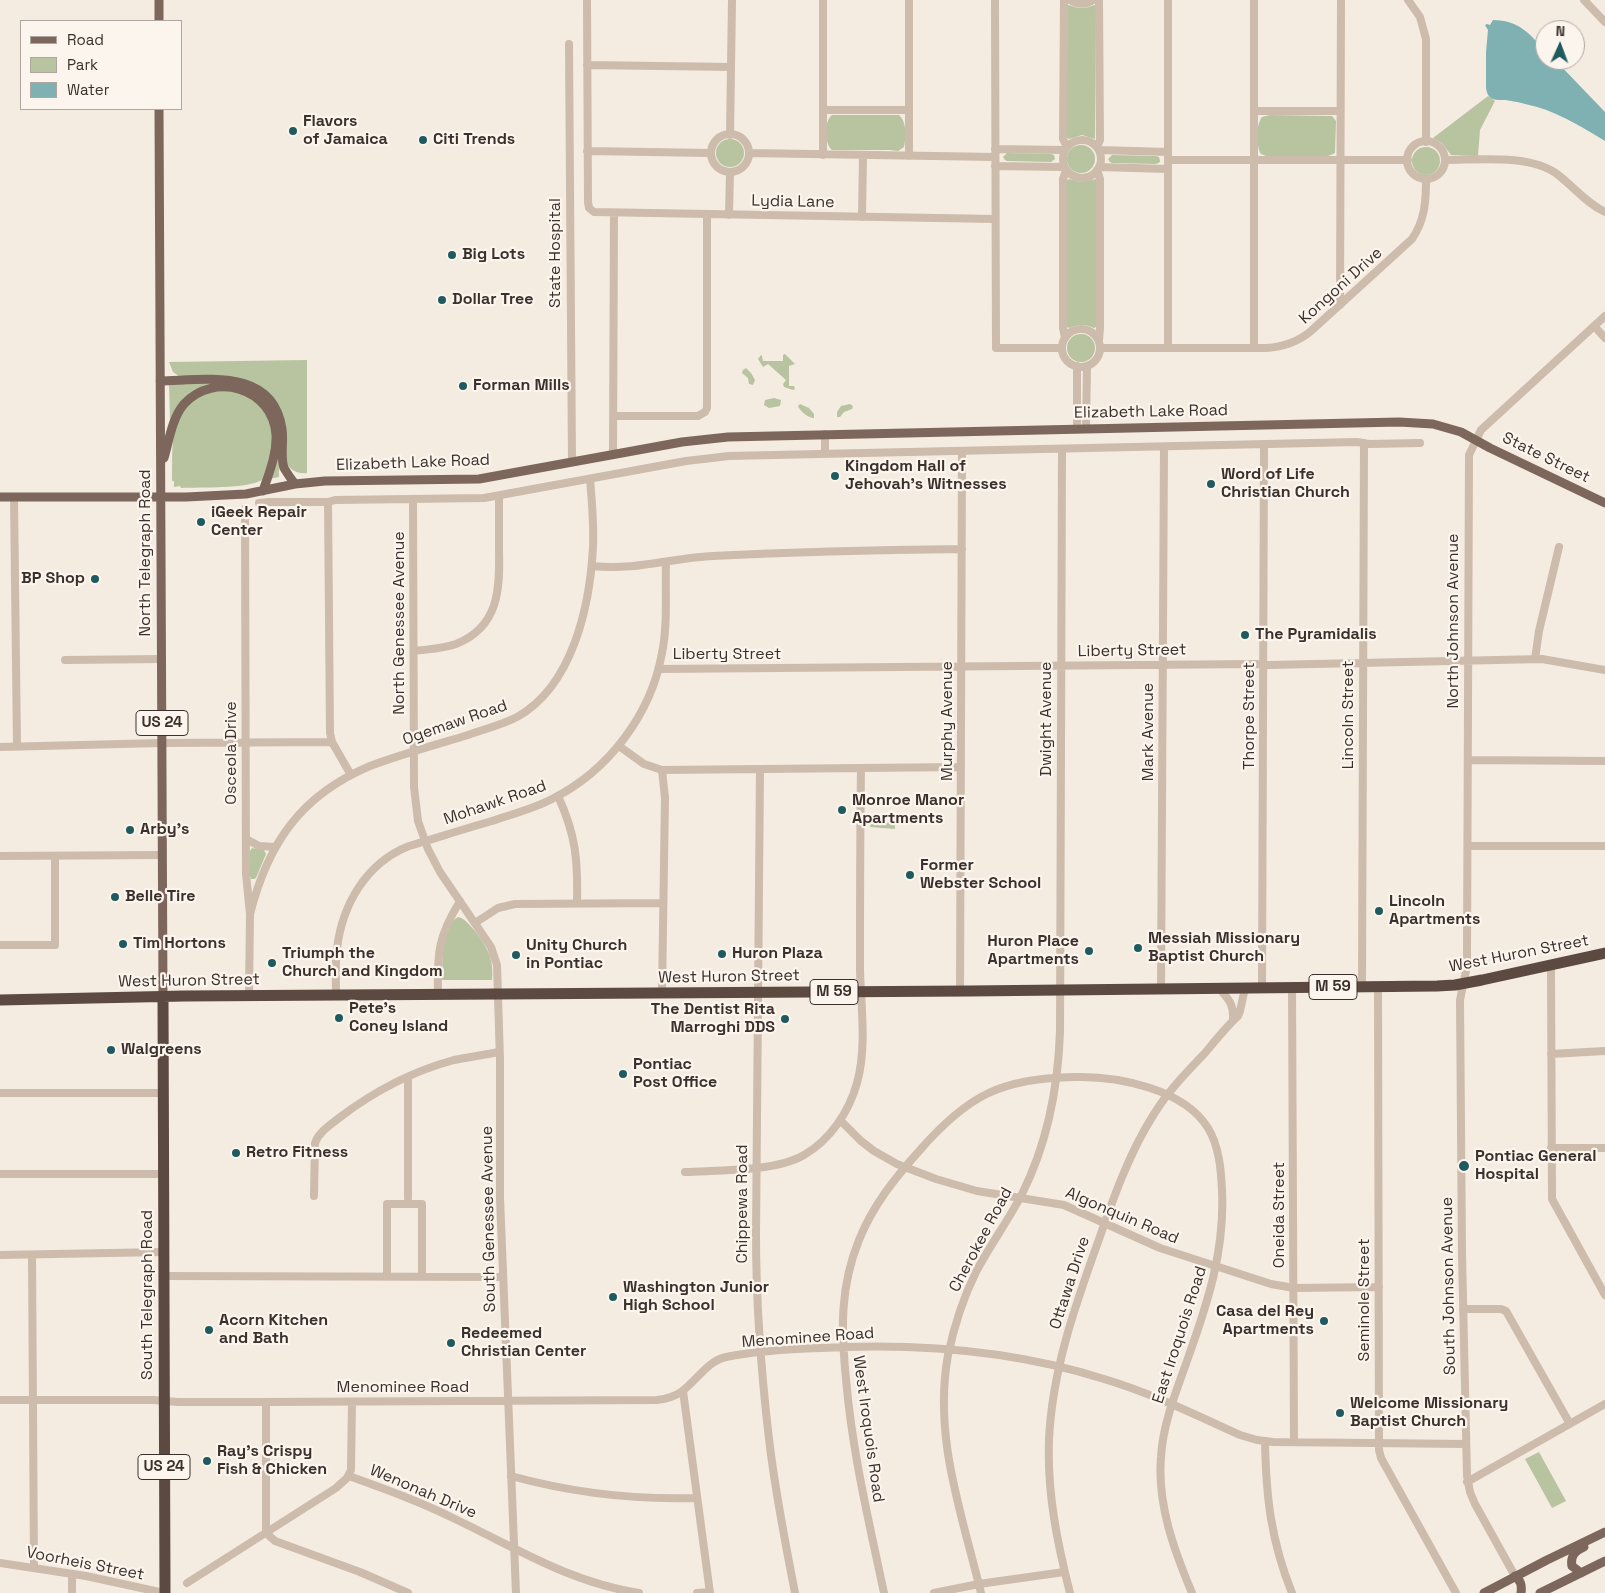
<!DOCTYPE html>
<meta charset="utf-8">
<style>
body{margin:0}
#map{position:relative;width:1605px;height:1593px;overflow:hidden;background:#f4ebe1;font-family:"Space Grotesk",sans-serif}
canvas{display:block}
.legend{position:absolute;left:20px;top:20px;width:162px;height:90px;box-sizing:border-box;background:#fbf5ee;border:1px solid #aea6a0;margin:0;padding:6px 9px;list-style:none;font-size:15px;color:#3b302b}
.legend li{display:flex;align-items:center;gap:10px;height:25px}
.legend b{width:25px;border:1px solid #aea6a0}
.north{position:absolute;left:1535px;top:20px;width:50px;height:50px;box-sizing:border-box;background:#fbf5ee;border:1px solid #aea6a0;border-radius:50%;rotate:2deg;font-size:14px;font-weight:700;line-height:20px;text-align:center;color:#3b302b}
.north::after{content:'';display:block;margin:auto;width:18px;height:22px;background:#1f5a5e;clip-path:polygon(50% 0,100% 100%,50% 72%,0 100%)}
</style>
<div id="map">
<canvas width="1605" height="1593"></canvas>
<ul class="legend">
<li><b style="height:6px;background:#7d675c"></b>Road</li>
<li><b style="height:14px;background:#b8c4a0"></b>Park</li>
<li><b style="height:14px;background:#7fb0b2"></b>Water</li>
</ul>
<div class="north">N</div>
</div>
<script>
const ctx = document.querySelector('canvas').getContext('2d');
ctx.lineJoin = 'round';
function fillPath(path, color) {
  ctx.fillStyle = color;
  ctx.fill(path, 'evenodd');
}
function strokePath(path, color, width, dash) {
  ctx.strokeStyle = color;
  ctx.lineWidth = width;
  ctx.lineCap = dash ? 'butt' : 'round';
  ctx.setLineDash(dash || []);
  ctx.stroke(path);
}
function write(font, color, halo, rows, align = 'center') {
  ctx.font = font + ' "Space Grotesk",sans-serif';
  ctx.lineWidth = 4.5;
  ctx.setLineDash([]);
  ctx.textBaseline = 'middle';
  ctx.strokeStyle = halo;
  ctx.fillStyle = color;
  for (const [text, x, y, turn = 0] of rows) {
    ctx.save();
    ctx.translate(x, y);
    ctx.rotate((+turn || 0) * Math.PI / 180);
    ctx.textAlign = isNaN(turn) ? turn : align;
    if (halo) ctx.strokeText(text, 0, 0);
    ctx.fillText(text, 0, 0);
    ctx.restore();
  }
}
const green = new Path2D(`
 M1069 5C1078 9 1085 9 1094 5L1096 6 1095 139 1082 135 1069 139 1067 138V6Z
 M1488 96 1495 101 1480 130 1478 156 1451 155 1442 143 1433 138Z
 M832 115H899C907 122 906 137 904 147L898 151 890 150H832C824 144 824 121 832 115Z
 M1270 115 1332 116 1336 121 1335 153 1331 155 1327 156H1266L1261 154C1256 147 1256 124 1262 117Z
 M716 153a14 14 0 1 1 28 0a14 14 0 1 1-28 0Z
 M1067 159a14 14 0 1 1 28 0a14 14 0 1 1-28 0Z
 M1412 161a14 14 0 1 1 28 0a14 14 0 1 1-28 0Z
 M1007 153 1051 154 1054 155 1055 159 1051 162 1007 161 1005 160 1003 157Z
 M1112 155 1156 156 1159 157 1160 161 1159 163 1155 164 1112 163 1110 162 1108 159Z
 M1069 179 1081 182 1096 179V327L1094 328C1085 324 1078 324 1069 328L1067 327V180Z
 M1067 348a14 14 0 1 1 28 0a14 14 0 1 1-28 0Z
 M785 354 795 364 789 366V386H794L795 389 793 390 784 387 783 384 786 380 768 364 763 367 758 359 761 355 762 356 763 361H783V355Z
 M307 360V473C298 474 293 471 287 465L269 396 180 377 173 372 169 362Z
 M746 368 751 373 755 380 753 385 749 384 748 378 742 373 743 370Z
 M228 382C285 392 280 432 279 477L269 479C273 466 279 452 279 438 276 376 194 362 170 423L169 384Z
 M220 389C226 390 234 390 239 392 259 399 274 421 273 441 272 455 266 468 262 480 246 489 201 487 181 488L180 486 174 487V481H172C173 451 168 420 194 399 200 394 212 392 220 389Z
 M774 398 781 400 780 406 769 408 764 405 765 400Z
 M800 404 809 408 814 414V418C808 418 800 411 798 406Z
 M850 404 853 406 852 409 844 412 840 417H837V412L841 406Z
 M871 822 895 823V829L870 827Z
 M252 848 264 850 266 854 256 878 254 879H251L250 876V851Z
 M458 917C468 918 487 946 490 956 492 964 493 972 492 980H442C442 964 442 926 458 917Z
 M1539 1452 1566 1501 1552 1508 1525 1459Z`);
const water = new Path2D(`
 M1493 20C1520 21 1527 32 1545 50V60H1555L1605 112V141C1580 126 1553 109 1525 104 1519 102 1511 101 1506 100 1495 100 1488 101 1486 88V52L1488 30 1485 25 1487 24 1490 25Z`);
const minor = new Path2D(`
 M587 0 588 202 589 208 594 212 995 219
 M823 0V155
 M995 0 996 348H1062
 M1064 0 1063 139 1067 147
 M1070 0C1078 5 1085 5 1093 0
 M1408 0 1420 17 1426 39V142
 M1584 0 1605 22
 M569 44 572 462
 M587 65 731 67
 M823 110H909
 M1254 111H1340
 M711 153a19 19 0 1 1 38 0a19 19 0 1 1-38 0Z
 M730 135 732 0
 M1063 159a19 19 0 1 1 38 0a19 19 0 1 1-38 0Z
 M1407 160a19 19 0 1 1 38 0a19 19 0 1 1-38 0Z
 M1097 147 1100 140 1099 0
 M995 149 1065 150
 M1099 150 1168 152
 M587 151 711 153
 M749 153 995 157
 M909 156V0
 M1168 160H1408
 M1445 160C1479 160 1529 154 1557 174 1574 187 1586 203 1605 212
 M995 166 1064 167
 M1099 167 1168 169
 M1097 170 1100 179V328L1099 340
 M729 215 730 172
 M862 217 863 155
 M1340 305 1341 0
 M1594 326 1605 338
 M1062 348a19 19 0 1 1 38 0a19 19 0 1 1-38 0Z
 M1065 338 1063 328V179L1066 170
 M1100 348H1266C1283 347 1298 342 1311 331L1412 239C1425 220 1426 201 1426 179
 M1168 348V0
 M1254 348V0
 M613 416H698L705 412 707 408V214
 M1086 428 1087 366
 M1077 429V366
 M825 434V454
 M613 454 614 213
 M14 497 17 746
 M413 500 414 787 418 821 428 849 440 872 491 947 497 965 500 1060V1198L516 1593
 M328 502 330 733 332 742 351 775
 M259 503 269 502H328L335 500 484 498 686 461 729 456 1357 442 1369 444 1420 443
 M245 509 246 874 250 914 249 996
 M592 566C636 571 670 558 712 556 795 552 879 550 962 549
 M414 651C428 649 442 649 456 644 499 627 500 589 499 550 499 532 499 514 499 496
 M1535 659 1539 631 1559 547
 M65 660 162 659
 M659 669 1256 664 1269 665 1542 659 1605 670
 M619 746 644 764 662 770 961 767
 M0 747 162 743 332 742
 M1468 760 1605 761
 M760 769 756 1234C756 1303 761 1371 769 1439 775 1491 785 1542 795 1593
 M558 796C576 835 578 861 577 903
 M246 839 259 846 275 847
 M1468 846H1605
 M0 856 162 855
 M250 914C268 843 301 795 370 766 402 754 435 745 468 735 484 729 502 725 517 717 573 686 590 605 593 547 594 524 592 501 590 479
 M475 923 498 908 515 904 663 903
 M0 945H55V856
 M1551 965 1552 1199 1605 1295
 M1362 986 1364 443
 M1378 986 1379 1450 1381 1458 1456 1593
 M1262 987 1264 444
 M1292 987 1294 1442
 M1161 988 1164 447
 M1219 988C1229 1000 1234 1004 1233 1020
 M960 991 962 451
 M662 993 665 798 662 770
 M438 995C437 953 438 937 460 901
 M336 996C336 980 335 964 337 949 342 905 366 863 409 846 436 838 464 829 492 821 512 814 533 809 552 799 608 771 651 715 662 653 668 624 665 592 666 563
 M1551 1054 1605 1051
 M408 1077V1198
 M0 1093H163
 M840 1120 861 1141 874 1151 897 1164 936 1179 977 1191 1064 1205 1160 1248 1271 1284 1294 1288 1379 1287
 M1551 1148H1605
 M685 1172C719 1170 775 1172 804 1155 830 1140 849 1112 857 1083 867 1047 861 1007 860 970 860 903 860 836 861 768
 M0 1174H163
 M314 1196 315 1143C319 1132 330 1125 339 1118 373 1092 413 1071 454 1060 469 1057 484 1055 499 1052
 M0 1255 164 1252
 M32 1255 34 1568
 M164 1276 503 1277
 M387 1276V1204H422V1276
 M1463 1309H1501L1506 1311 1570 1424
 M683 1391 710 1593
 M0 1400H153L178 1402H266L657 1400C665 1399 674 1397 681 1392 696 1382 707 1361 726 1357 756 1351 788 1349 820 1348 914 1343 1013 1350 1104 1379 1151 1393 1196 1415 1240 1435L1257 1440 1273 1442 1466 1444
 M266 1402V1533
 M1265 1441C1266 1497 1271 1541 1292 1593
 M349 1476C385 1489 421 1502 455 1519 516 1548 571 1583 639 1593
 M511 1476C573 1493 634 1500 697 1498
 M1467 1482 1605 1404
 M266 1533 275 1541 360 1572 408 1593
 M0 1563 86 1576 164 1593
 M1515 1576 1475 1504 1470 1492 1467 1476 1462 1254 1460 1000 1467 966V953L1469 455 1481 430 1605 316
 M187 1583 336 1488 347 1478 351 1470 352 1402
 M72 1593V1574
 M697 1593 710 1592
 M884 1593C869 1522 852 1451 846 1379 841 1329 840 1287 859 1240 873 1205 895 1178 920 1150 968 1095 1002 1078 1075 1077 1118 1076 1184 1089 1208 1128 1219 1146 1221 1169 1222 1190 1225 1250 1208 1302 1188 1358 1177 1390 1163 1422 1161 1457 1157 1504 1174 1550 1192 1593
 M934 1593 979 1584 1064 1572
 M981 1593C962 1514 933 1437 948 1355 954 1327 963 1298 976 1272 990 1245 1008 1221 1022 1194 1047 1144 1058 1088 1060 1032L1062 449
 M1070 1593C1057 1542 1047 1492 1049 1440 1052 1371 1075 1306 1098 1242 1113 1199 1129 1153 1154 1114 1168 1091 1187 1072 1205 1053 1215 1041 1226 1027 1238 1016L1240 1011 1245 988`);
const major = new Path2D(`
 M159 0V21
 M159 109 163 997
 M160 381C206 380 273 367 282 429 284 441 280 456 284 468 287 473 291 479 295 484
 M164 458C169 441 172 418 184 404 214 371 273 388 276 435 277 454 269 473 263 491
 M0 497H186L246 494 295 484 325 481 479 479 682 442 728 437 1399 422 1433 424 1461 432 1490 448 1605 503
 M1581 1573 1572 1566C1570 1556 1575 1551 1584 1547
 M1515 1576C1521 1581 1522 1585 1521 1593
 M1484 1593 1547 1560 1605 1532
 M1540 1593 1605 1561`);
const highway = new Path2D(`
 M163 997 165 1593
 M0 1000 185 996 969 991 1437 986 1455 985 1482 980 1605 953`);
const markers = [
 [293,131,5,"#1f5a5e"],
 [423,140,5,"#1f5a5e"],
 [452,255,5,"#1f5a5e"],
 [442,300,5,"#1f5a5e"],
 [463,386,5,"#1f5a5e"],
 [835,476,5,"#1f5a5e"],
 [1211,484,5,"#1f5a5e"],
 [201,522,5,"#1f5a5e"],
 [95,579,5,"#1f5a5e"],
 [1245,635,5,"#1f5a5e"],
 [842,810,5,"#1f5a5e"],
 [130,830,5,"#1f5a5e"],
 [910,875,5,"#1f5a5e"],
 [115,897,5,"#1f5a5e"],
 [1379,911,5,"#1f5a5e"],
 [123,944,5,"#1f5a5e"],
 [1138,948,5,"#1f5a5e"],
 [1089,951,5,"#1f5a5e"],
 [722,954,5,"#1f5a5e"],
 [516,955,5,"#1f5a5e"],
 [272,963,5,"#1f5a5e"],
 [339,1018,5,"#1f5a5e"],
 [785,1019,5,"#1f5a5e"],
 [111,1050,5,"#1f5a5e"],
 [623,1074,5,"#1f5a5e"],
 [236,1153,5,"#1f5a5e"],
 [1464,1166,6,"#1f5a5e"],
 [613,1297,5,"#1f5a5e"],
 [1324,1321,5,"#1f5a5e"],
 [209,1330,5,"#1f5a5e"],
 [451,1343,5,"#1f5a5e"],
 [1340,1413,5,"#1f5a5e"],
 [207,1461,5,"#1f5a5e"]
];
const shields = [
 [162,723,52],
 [1333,987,48],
 [834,992,48],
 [164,1467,52]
];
const shieldNames = [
 ["US 24",162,723],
 ["M 59",1333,987],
 ["M 59",834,992],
 ["US 24",164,1467]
];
const poiNames = [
 ["Flavors",303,122],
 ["of Jamaica",303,140],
 ["Citi Trends",433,140],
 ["Big Lots",462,255],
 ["Dollar Tree",452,300],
 ["Forman Mills",473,386],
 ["Kingdom Hall of",845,467],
 ["Jehovah's Witnesses",845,485],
 ["Word of Life",1221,475],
 ["Christian Church",1221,493],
 ["iGeek Repair",211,513],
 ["Center",211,531],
 ["BP Shop",85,579,"right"],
 ["The Pyramidalis",1255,635],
 ["Monroe Manor",852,801],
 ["Apartments",852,819],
 ["Arby's",140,830],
 ["Former",920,866],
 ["Webster School",920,884],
 ["Belle Tire",125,897],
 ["Lincoln",1389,902],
 ["Apartments",1389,920],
 ["Messiah Missionary",1148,939],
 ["Baptist Church",1148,957],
 ["Huron Place",1079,942,"right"],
 ["Apartments",1079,960,"right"],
 ["Tim Hortons",133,944],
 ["Unity Church",526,946],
 ["in Pontiac",526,964],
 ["Triumph the",282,954],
 ["Church and Kingdom",282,972],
 ["Huron Plaza",732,954],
 ["Pete's",349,1009],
 ["Coney Island",349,1027],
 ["The Dentist Rita",775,1010,"right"],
 ["Marroghi DDS",775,1028,"right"],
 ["Walgreens",121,1050],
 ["Pontiac",633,1065],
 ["Post Office",633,1083],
 ["Retro Fitness",246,1153],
 ["Pontiac General",1475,1157],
 ["Hospital",1475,1175],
 ["Washington Junior",623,1288],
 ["High School",623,1306],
 ["Casa del Rey",1314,1312,"right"],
 ["Apartments",1314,1330,"right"],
 ["Acorn Kitchen",219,1321],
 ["and Bath",219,1339],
 ["Redeemed",461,1334],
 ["Christian Center",461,1352],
 ["Welcome Missionary",1350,1404],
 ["Baptist Church",1350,1422],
 ["Ray’s Crispy",217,1452],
 ["Fish & Chicken",217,1470]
];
const streetNames = [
 ["Lydia Lane",793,202,1],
 ["State Hospital",556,253,-90],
 ["Kongoni Drive",1341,286,-42],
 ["Elizabeth Lake Road",1151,412,-1],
 ["State Street",1546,458,26],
 ["Elizabeth Lake Road",413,463,-2],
 ["North Telegraph Road",146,553,-90],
 ["North Johnson Avenue",1454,621,-90],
 ["North Genessee Avenue",400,623,-90],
 ["Liberty Street",1132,651,-1],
 ["Liberty Street",727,655],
 ["Lincoln Street",1349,715,-90],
 ["Thorpe Street",1250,716,-90],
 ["Dwight Avenue",1047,719,-90],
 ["Murphy Avenue",948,721,-90],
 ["Ogemaw Road",455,723,-19],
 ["Mark Avenue",1149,732,-90],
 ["Osceola Drive",232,753,-90],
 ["Mohawk Road",495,803,-19],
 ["West Huron Street",1519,954,-11],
 ["West Huron Street",729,977,-1],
 ["West Huron Street",189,981,-1],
 ["Chippewa Road",743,1204,-90],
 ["Oneida Street",1280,1215,-90],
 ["Algonquin Road",1122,1216,23],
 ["South Genessee Avenue",489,1219,-91],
 ["Cherokee Road",981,1240,-62],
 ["Ottawa Drive",1070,1283,-72],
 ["South Johnson Avenue",1449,1286,-91],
 ["South Telegraph Road",148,1295,-90],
 ["Seminole Street",1365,1300,-90],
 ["East Iroquois Road",1180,1335,-72],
 ["Menominee Road",808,1338,-4],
 ["Menominee Road",403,1388],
 ["West Iroquois Road",868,1429,82],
 ["Wenonah Drive",423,1492,23],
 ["Voorheis Street",85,1564,11]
];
fillPath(green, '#b8c4a0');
fillPath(water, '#7fb0b2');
strokePath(minor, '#cdbbac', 8);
strokePath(major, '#7d675c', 9);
strokePath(highway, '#5c4a42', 11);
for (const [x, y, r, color] of markers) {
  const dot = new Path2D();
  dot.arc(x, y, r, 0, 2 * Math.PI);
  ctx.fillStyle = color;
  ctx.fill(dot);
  strokePath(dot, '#fbf5ee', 2);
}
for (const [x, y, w] of shields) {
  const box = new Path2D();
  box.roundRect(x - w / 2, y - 12.5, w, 25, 4);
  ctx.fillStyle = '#fbf5ee';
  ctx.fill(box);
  strokePath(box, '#3b302b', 1);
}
write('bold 15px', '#3b302b', null, shieldNames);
write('bold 16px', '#3b302b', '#fbf5ee', poiNames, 'left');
write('16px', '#3b302b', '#fbf5ee', streetNames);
</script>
